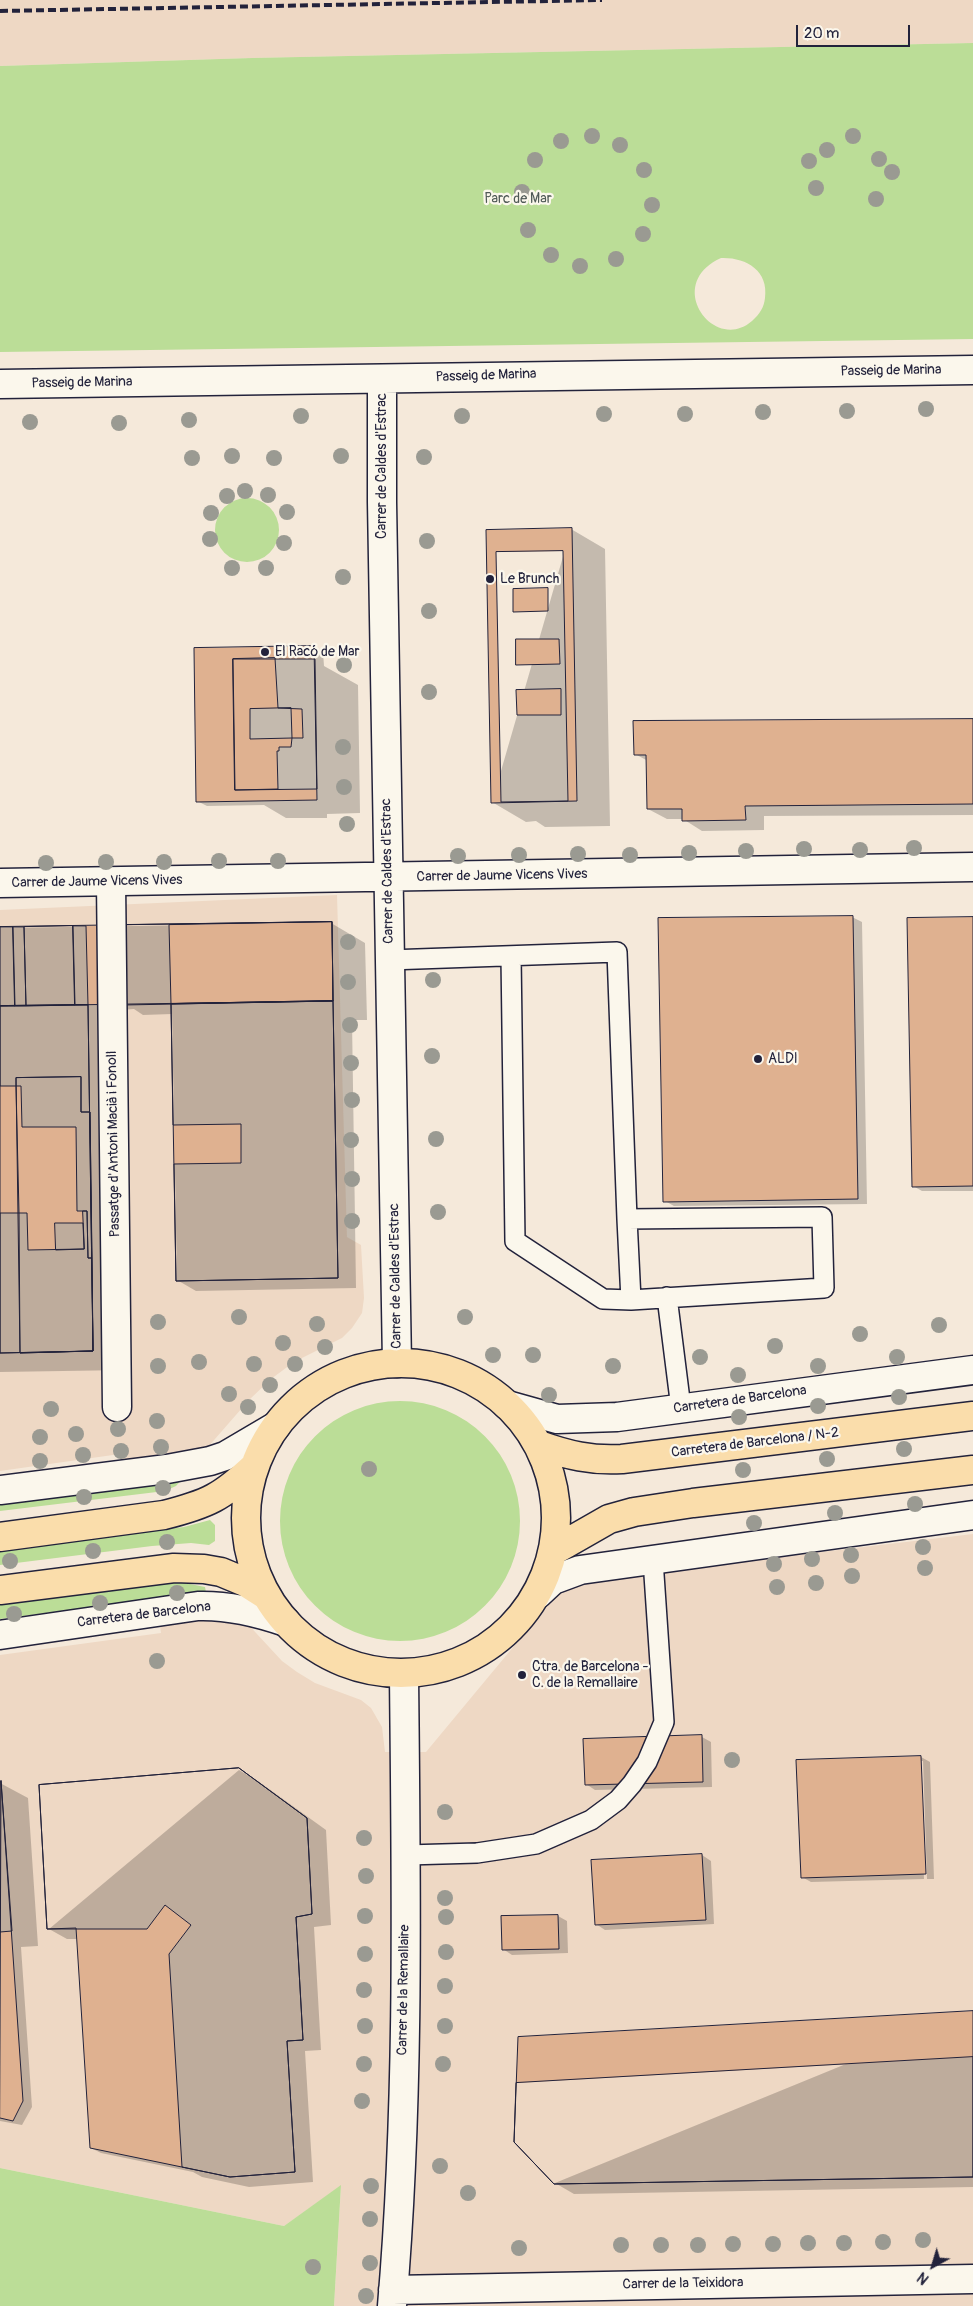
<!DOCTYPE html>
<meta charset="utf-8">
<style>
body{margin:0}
#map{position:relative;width:973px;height:2306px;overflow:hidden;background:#f5e9da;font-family:Pangolin,sans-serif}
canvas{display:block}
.north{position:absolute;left:908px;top:2241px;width:50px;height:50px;-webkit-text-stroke:4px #fbf7ec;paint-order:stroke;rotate:219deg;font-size:14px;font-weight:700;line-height:20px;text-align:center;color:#22223b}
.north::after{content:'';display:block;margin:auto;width:18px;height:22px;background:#22223b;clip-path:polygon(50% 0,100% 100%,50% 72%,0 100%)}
.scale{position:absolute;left:796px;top:25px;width:114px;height:22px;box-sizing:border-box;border:2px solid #22223b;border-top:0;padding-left:6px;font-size:15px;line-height:18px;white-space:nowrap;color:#22223b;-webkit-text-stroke:4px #fbf7ec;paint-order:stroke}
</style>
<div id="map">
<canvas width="973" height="2306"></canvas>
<div class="north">N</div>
<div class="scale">20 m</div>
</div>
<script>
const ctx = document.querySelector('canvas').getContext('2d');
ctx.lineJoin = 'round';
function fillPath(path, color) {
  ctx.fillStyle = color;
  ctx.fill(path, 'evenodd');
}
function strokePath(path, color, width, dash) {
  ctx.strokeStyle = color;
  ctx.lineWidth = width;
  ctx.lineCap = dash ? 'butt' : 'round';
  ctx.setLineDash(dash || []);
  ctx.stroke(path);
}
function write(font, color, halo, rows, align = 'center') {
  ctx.font = font + ' Pangolin,sans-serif';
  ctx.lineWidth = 4.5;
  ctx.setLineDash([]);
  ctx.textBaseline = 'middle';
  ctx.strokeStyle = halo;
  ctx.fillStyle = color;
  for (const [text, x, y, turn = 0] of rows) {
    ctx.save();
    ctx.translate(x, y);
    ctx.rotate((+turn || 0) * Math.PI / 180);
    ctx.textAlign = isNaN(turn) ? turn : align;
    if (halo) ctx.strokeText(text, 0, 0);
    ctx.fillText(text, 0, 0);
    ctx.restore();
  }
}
const built = new Path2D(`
 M0 0H973V43L252 58 0 66Z
 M337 895 347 1237 361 1245 364 1298 362 1313 352 1328 342 1338 294 1362 271 1379 249 1400 208 1447 192 1453 121 1465 120 1454 0 1471V910Z
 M973 1534V2306H334L341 2186 284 2226 0 2168V1655L161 1633 159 1619 244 1620 282 1661 297 1672 315 1683 361 1700 371 1708 382 1727 385 1752H426L519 1640 549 1596 560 1583Z`);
const green = new Path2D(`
 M973 43V339L0 352V66L252 58ZM721 258C745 257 769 270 765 298 764 307 760 314 752 321 714 354 663 284 721 258Z
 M215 530a32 32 0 1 1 64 0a32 32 0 1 1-64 0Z
 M280 1521a120 120 0 1 1 240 0a120 120 0 1 1-240 0Z
 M186 1475 176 1486 165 1491 0 1511V1496Z
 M210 1520 215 1525V1541L209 1545 191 1543 152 1546 0 1565V1550L184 1527Z
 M180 1582 205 1587 206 1592 0 1619V1603Z
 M0 2168 284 2226 341 2185 334 2306H0Z`);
const shadow = new Path2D(`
 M571 529 605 549 610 826 545 827 536 821 526 822 492 802Z
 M314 647 323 652 324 666 358 685 360 813 327 814V818H286L264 805 207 806 197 801 195 649Z
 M973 720V815L764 816V830L702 831 683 819H667L648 809V761L635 754Z
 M852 917 862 922 867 1204 674 1206 665 1201Z
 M973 918V1191H922L913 1186Z
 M331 923 365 943 367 1020H352L356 1288 196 1291 177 1280 172 1014 143 1015 134 1009 121 1010 127 1370 0 1372V928Z
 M702 1737 711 1742 712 1787 595 1790 586 1784Z
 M921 1757 930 1762 934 1879H927L923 1761H920L924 1879 811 1882 802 1877Z
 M239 1770 258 1781 326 1830 331 1925 314 1927 321 2050 305 2051 313 2182 249 2187 202 2177 193 2172 101 2153 91 2148 78 1939H67L49 1929Z
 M0 1783 28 1798 38 1946 21 1947 32 2107 22 2125 0 2121Z
 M702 1855 711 1861 714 1924 605 1930 596 1924Z
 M558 1916 567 1921 568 1953 512 1955 503 1949Z
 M973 2012V2187L574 2194 555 2183Z`);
const building = new Path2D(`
 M572 528 577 801 491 803 486 530Z
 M563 551 568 801 501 802 496 552Z
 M548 588V611L513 612V589Z
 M516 639H559L560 664 516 665Z
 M314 646 317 800 196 802 194 648Z
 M275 658 278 708 302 709 303 738H292L291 747H279V751H277L278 789 235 790 233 659Z
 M233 659H315L317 789 235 790Z
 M561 689V715H517L516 690Z
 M291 708 292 738 250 739V709Z
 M973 719V804L745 806 746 820 682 821V809H647L646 755H634L633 721Z
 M853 916 858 1199 663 1202 658 918Z
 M973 917V1186L912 1187 907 918Z
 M332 922 333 1001 171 1004 169 925Z
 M332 922 333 1001 123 1005V925Z
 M332 922 333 1001 0 1006V927Z
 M73 926H86L88 1005H75Z
 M73 926 75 1005 26 1006 24 927Z
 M0 927H13L15 1006H0Z
 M13 927H24L26 1006H15Z
 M333 1001 338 1278 176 1281 171 1004Z
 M333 1001 338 1278 176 1281 174 1164 241 1163V1124L173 1125 171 1004Z
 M88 1005 93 1351 0 1353V1006Z
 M88 1005 93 1351 0 1353V1213H19L16 1086H0V1006Z
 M81 1077V1112H90L93 1351 20 1353 16 1078ZM55 1223H83L84 1249 56 1250Z
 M81 1077V1112H90L92 1258H88L87 1211H77L76 1127H22L21 1086H16V1078Z
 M83 1211H87L88 1258H92L93 1351 20 1353 19 1213H27L28 1250 84 1249Z
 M702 1735 703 1782 585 1785 583 1739Z
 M921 1756 926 1874 801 1878 796 1760Z
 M239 1768 307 1818 312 1914 296 1917 303 2040 287 2041 295 2172 230 2177 90 2148 76 1928 47 1929 39 1785Z
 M239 1768 307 1818 312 1914 296 1917 303 2040 287 2041 295 2172 230 2177 182 2167 169 1954 191 1925 165 1905 147 1929H47L39 1785Z
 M1 1781 23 2101 13 2121 0 2118Z
 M1 1781 12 1931 0 1932V1782Z
 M702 1854 706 1920 595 1925 591 1860Z
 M558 1915 559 1949 502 1950 501 1916Z
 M973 2011V2177L554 2184 514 2142 518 2037Z
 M973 2057V2177L554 2184 514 2142 516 2083Z`);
const service = new Path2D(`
 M389 960 617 952 627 1219 822 1217 824 1288 631 1300 603 1299 515 1241 511 956
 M627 1219 631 1300
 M667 1297 681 1408
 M407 1855 477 1853 536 1844 591 1820 618 1800 632 1784 647 1762 664 1722 653 1560`);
const pedestrian = new Path2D(`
 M111 882 117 1407`);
const minor = new Path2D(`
 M382 379V502L397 1363
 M0 384C324 379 649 375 973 370
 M0 883 973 867
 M507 1405 557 1419 617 1417 973 1370
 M0 1490 167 1469 210 1461 225 1456 276 1426
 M538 1594 553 1580 580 1570 973 1515
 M0 1635 198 1606C229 1605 257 1612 286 1622
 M393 2290 973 2279
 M392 2306C410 2096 406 1884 404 1674`);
const primary = new Path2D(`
 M246 1518a155 155 0 1 1 310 0a155 155 0 1 1-310 0Z
 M539 1445C567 1455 592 1461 622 1459L973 1416
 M0 1537 164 1515C208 1504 222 1497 255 1466
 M553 1551 609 1519 634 1512 693 1503 973 1470
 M0 1590 174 1568 204 1569 221 1572 245 1582 267 1596`);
const rail = new Path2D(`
 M0 11 602 0`);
const trees = [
 [592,136],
 [853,136],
 [561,141],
 [620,145],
 [827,150],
 [879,159],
 [535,160],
 [809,161],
 [644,170],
 [892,172],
 [816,188],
 [522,192],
 [876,199],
 [652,205],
 [528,230],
 [643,234],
 [551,255],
 [616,259],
 [580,266],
 [926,409],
 [847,411],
 [763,412],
 [604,414],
 [685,414],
 [301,416],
 [462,416],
 [189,420],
 [30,422],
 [119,423],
 [232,456],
 [341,456],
 [424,457],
 [192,458],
 [274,458],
 [245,491],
 [268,495],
 [227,496],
 [287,512],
 [211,513],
 [210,539],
 [427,541],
 [284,543],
 [232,568],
 [266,568],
 [343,577],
 [429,611],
 [344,665],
 [429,692],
 [343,747],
 [344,787],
 [347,824],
 [914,848],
 [804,849],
 [860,850],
 [746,851],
 [689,853],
 [578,854],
 [519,855],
 [630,855],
 [458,856],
 [219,861],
 [278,861],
 [106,862],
 [164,862],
 [46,863],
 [348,942],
 [433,980],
 [348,982],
 [350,1025],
 [432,1056],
 [351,1063],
 [352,1100],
 [436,1139],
 [351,1140],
 [352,1179],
 [438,1212],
 [352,1221],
 [239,1317],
 [465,1317],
 [158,1322],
 [317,1324],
 [939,1325],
 [860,1334],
 [283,1343],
 [775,1346],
 [325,1347],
 [493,1355],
 [533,1355],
 [700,1357],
 [897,1357],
 [199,1362],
 [254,1364],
 [295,1364],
 [158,1366],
 [613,1366],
 [818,1366],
 [738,1375],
 [270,1385],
 [229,1394],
 [549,1395],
 [899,1397],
 [818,1406],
 [248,1407],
 [51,1409],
 [739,1417],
 [157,1421],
 [118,1429],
 [76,1434],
 [40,1437],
 [161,1447],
 [904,1449],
 [121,1451],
 [83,1455],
 [827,1459],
 [40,1461],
 [369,1469],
 [743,1470],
 [163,1488],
 [84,1497],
 [915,1504],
 [835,1513],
 [754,1523],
 [167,1542],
 [923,1547],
 [93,1551],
 [851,1555],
 [812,1559],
 [10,1561],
 [774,1564],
 [925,1568],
 [852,1576],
 [816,1583],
 [777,1587],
 [177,1593],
 [100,1603],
 [14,1614],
 [157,1661],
 [732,1760],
 [445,1812],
 [364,1838],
 [366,1876],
 [445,1898],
 [365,1916],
 [446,1917],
 [446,1952],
 [365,1954],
 [445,1986],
 [364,1990],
 [365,2026],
 [445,2026],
 [364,2064],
 [443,2064],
 [362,2101],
 [440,2166],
 [371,2186],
 [468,2193],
 [370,2219],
 [923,2240],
 [883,2242],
 [808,2243],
 [844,2243],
 [733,2244],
 [773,2244],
 [621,2245],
 [661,2245],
 [698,2245],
 [519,2248],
 [370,2263],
 [313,2267],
 [366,2296]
];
const markers = [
 [490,579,5,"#22223b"],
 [265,652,5,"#22223b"],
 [758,1059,5,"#22223b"],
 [522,1675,5,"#22223b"]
];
const parkNames = [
 ["Parc de Mar",518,199]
];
const streetNames = [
 ["Passeig de Marina",891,371,-1],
 ["Passeig de Marina",486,376,-2],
 ["Passeig de Marina",82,383,-1],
 ["Carrer de Caldes d'Estrac",382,466,-90],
 ["Carrer de Caldes d'Estrac",388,871,-91],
 ["Carrer de Jaume Vicens Vives",502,876,-1],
 ["Carrer de Jaume Vicens Vives",97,882,-1],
 ["Passatge d'Antoni Macià i Fonoll",114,1144,-91],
 ["Carrer de Caldes d'Estrac",396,1276,-91],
 ["Carretera de Barcelona",740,1400,-8],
 ["Carretera de Barcelona / N-2",755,1443,-7],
 ["Carretera de Barcelona",144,1615,-7],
 ["Carrer de la Remallaire",404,1990,-89],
 ["Carrer de la Teixidora",683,2284,-1]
];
const poiNames = [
 ["Le Brunch",500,579],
 ["El Racó de Mar",275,652],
 ["ALDI",768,1059],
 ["Ctra. de Barcelona -",532,1667],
 ["C. de la Remallaire",532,1683]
];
fillPath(built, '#eed8c4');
fillPath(green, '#bbdd97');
fillPath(shadow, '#0003');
fillPath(building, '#dfb190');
strokePath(building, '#22223b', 1);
strokePath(service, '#22223b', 22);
strokePath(pedestrian, '#22223b', 31);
strokePath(minor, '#22223b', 31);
strokePath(primary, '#22223b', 31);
strokePath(service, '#fbf7ec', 19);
strokePath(pedestrian, '#fbf7ec', 28);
strokePath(minor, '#fbf7ec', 28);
strokePath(primary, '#faddab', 28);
strokePath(rail, '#22223b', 4, [8, 4]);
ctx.fillStyle = '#9a9a92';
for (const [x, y] of trees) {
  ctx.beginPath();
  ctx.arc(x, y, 8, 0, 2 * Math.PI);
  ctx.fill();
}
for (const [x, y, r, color] of markers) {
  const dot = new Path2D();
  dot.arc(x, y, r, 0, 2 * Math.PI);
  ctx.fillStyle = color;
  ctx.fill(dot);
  strokePath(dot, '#fbf7ec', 2);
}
write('14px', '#505a57', '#fbf7ec', parkNames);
write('14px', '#22223b', '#fbf7ec', streetNames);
write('14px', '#22223b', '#fbf7ec', poiNames, 'left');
</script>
